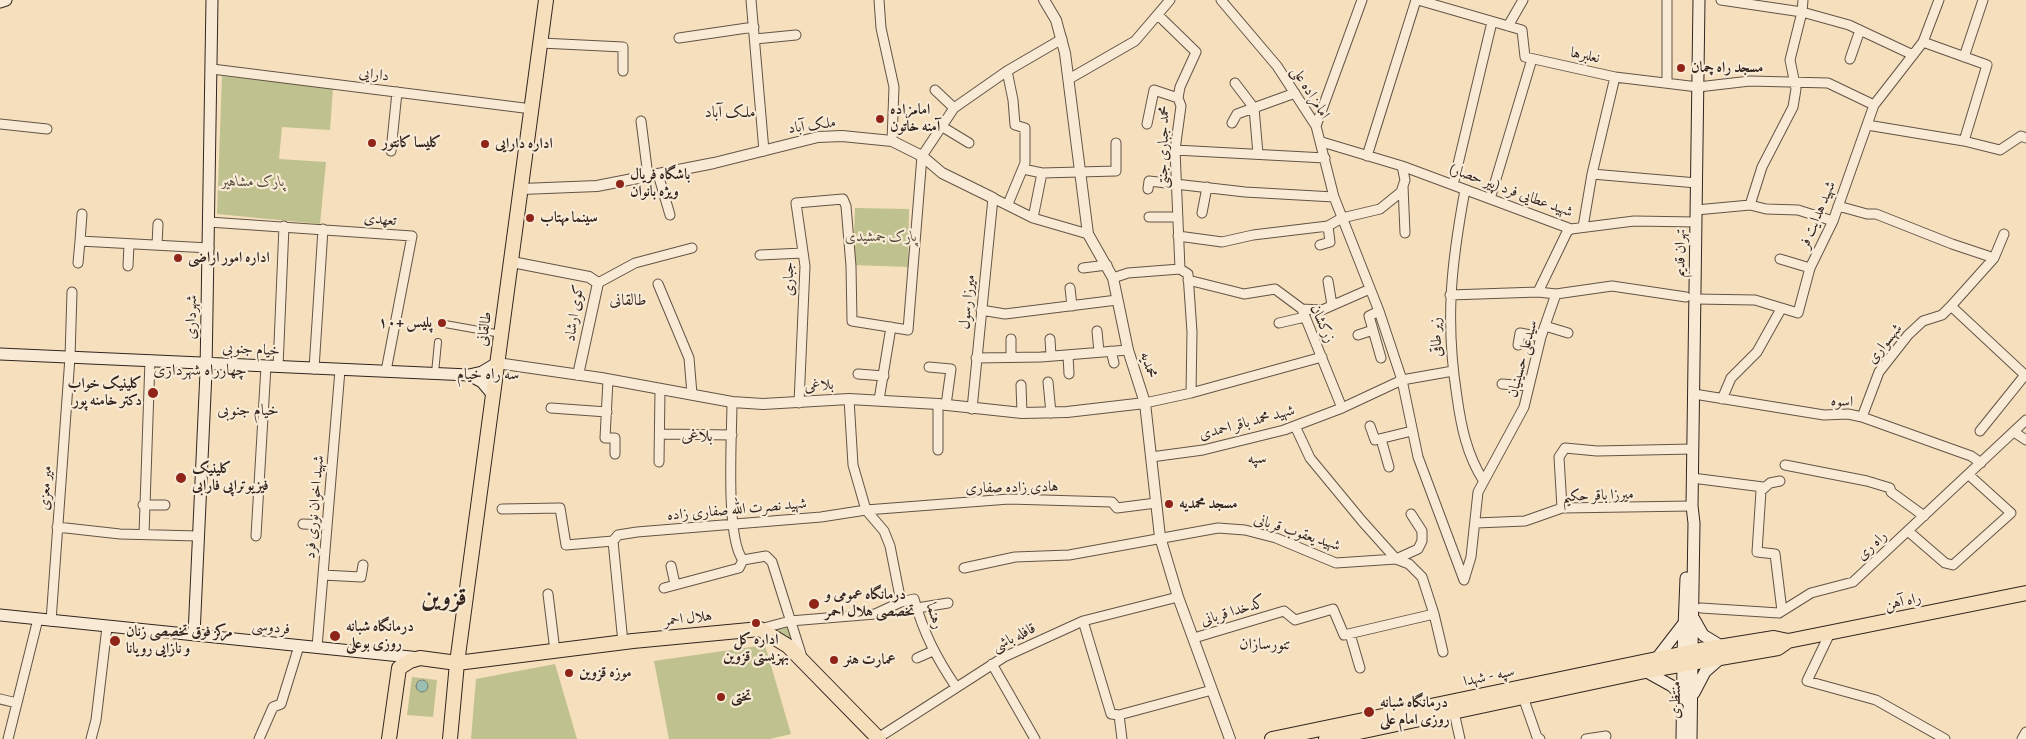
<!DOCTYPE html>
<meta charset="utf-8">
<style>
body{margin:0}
canvas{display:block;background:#f5dfbd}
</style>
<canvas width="2026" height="739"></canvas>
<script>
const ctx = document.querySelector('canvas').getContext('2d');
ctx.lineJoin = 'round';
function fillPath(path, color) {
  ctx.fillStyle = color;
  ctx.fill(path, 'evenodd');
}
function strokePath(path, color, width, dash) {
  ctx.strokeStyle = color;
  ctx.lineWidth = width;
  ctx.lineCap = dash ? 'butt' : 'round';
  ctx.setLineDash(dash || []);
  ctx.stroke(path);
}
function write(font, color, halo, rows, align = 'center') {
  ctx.font = font + ' Alegreya,Amiri,serif';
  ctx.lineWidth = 4.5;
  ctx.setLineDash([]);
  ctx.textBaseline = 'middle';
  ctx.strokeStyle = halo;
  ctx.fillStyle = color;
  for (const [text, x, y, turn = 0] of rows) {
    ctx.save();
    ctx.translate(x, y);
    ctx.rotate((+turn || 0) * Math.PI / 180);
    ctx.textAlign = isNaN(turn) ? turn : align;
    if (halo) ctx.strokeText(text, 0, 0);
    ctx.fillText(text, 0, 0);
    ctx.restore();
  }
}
const green = new Path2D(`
 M222 76 333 88 330 130 282 127 279 159 326 162 320 224 217 214Z
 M855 208 909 209 908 267 853 265Z
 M787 625 789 627 796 648 773 627Z
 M765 645 791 734 770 739H669L654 661Z
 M555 664 577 739H471L476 679Z
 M412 677 437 680 433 717 407 715ZM421 679 428 685 421 692 415 685Z`);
const water = new Path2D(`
 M416 686a6 6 0 1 1 12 0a6 6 0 1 1-12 0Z`);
const pedestrian = new Path2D(`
 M445 324 501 334
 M435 373 438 342`);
const minor = new Path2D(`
 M751 0 764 151
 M879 0 881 28 894 87 892 141
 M1418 0 1522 30 1525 57 1615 77 1698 87 1750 81 1828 83 1874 105
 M1721 0 1802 12 1849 25 1913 55
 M1158 15 1196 52 1180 87 1178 98 1181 106 1175 150 1180 269
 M1508 26 1523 0
 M679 38 754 27
 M755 39 796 35
 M1923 42 1987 65 1964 141
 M541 43 623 47V71
 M1964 57 1983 0
 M1850 59 1860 30
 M212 69 532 109
 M1007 71 1013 100 1015 125 1025 128V163L1008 204
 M1069 79 1135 41 1170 0
 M1235 83 1254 108 1258 154
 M1667 83V0
 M935 90 954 108
 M641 121 648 176
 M1232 123 1237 114 1295 93
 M0 124 47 129
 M1147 124 1154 90 1178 98
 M1867 125 1964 141 2000 150 2021 136 2026 138
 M941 126 969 143
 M1316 126 1362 0
 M1322 142 1402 166 1571 229 1634 221 1696 222
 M1175 150 1325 158
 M391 151 397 92
 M1367 156 1416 0
 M1023 169 1042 173 1116 171V143
 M658 174 670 215
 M1592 174 1697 183
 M1453 185 1492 22
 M1403 186 1405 233
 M1148 189 1149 181 1245 192 1334 197
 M1465 190C1451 265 1445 321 1457 397 1461 426 1467 455 1483 480
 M1490 199 1532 59
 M1750 205 1762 167 1793 107 1796 89 1790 60 1802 12 1803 0
 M1838 206 1867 214H1876L1952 244 1994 258
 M1696 210 1750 205 1766 209 1798 210 1833 221
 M1202 213 1207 187
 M82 214 80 241 209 248
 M1149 217H1178
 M1033 218 1042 173
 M209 222 412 236 386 371
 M1583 227 1592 174 1615 77
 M1178 236 1222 242 1253 235 1328 226 1342 218 1380 209 1401 192 1405 180 1402 166
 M157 245 158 224
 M1320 245 1330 242 1328 226
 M760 255 803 253
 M1780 259 1810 268
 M78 263 80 241
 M128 266 129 244
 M1083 268 1107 265
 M1180 269 1188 274 1192 332 1191 393
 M1113 278 1128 273 1180 269
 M1188 280 1244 294 1275 289 1302 309 1342 408
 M1328 281 1332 305
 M598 283 635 263 692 248
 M658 284 689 358 692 394
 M1070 288 1072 306
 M1538 292 1567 232 1571 229
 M1450 295 1538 292 1556 294
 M1695 299 1755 300 1798 313 1810 268 1833 221 1874 105 1923 42 1939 0
 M1951 306 2026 376
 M1302 309 1322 310 1370 289
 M981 310 1005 314 1117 300
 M1379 311 1369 316 1381 358
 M1279 323 1305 317
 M1545 326 1568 333
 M1097 331 1099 352
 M1358 335 1373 330
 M1011 339V357
 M1050 339 1051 356
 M1518 345 1520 333 1541 337
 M1111 351 1114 363
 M1068 355 1069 374
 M976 358 1041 357 1128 350
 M278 367 284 226
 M929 367 951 369 946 405
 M314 369 323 229
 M1453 371 1402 380 1418 457 1464 580
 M858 374 884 376
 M608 380 605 438H615V454
 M1048 382 1051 413
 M1502 384 1529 386
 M1021 385 1022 413
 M1694 394 1824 415 1848 414 1862 417 1971 456 1981 463
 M849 399 853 465 866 510 884 531 890 546 901 602 914 599C924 634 936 657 956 687
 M1722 399 1731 378 1757 352 1781 309
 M879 400 891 327
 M732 402C732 434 725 538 743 560
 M799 403 805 266 796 203 843 199 846 206 851 266 852 321 908 330 922 156 954 108 1007 71 1062 39
 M1145 403 1191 393 1322 357
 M938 404V450
 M551 408 607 412
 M972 409 993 198 1033 218 1088 234
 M1862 417 1879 372 1908 335 1923 321 1942 315 1951 306 1994 258 2004 234
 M1295 426 1310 458 1362 521 1396 559 1409 564 1422 577 1434 614 1443 652
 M1370 426 1375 440 1412 431
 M1980 431 2025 375
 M2014 432 2026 440
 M660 434 732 435
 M1381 439 1389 467
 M1151 457 1203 450 1284 430 1342 408 1402 380 1379 311 1334 197 1316 126 1277 66 1221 0
 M659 462 660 390
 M1785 465 1867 481 1890 488 1891 492 1924 516
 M1692 478 1763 487
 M1780 481 1770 483 1761 491 1757 552 1775 554 1782 611
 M143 505H165
 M1562 508 1559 457 1565 448 1597 451 1693 449
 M502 509 560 508 566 545 613 541
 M1476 523 1525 521 1562 508 1692 506
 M303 524 327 525
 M57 527 120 534 198 536
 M1908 531 1945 563 1953 565 2011 513 1969 475
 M144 534 150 360
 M256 536 266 366
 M613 541 618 535 637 532 821 517 866 510 1009 499 1112 502 1117 508 1156 503
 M613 541 623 643
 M743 560 766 556 772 562 802 657
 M671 566 675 584
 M964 568 1015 557 1069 555 1218 528 1245 530 1276 538 1336 563 1396 559 1418 549 1422 541V531L1411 514
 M323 575 361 577 363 565
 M1464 580 1471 557 1478 492 1524 407 1541 337 1556 294 1612 286 1686 297
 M664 588 739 568 743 560
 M548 594 555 651
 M917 608 948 603
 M1701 608 1779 613 1811 593 1853 582 2026 420
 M51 621 70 357 72 292
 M1083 621 1111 714 1119 715 1122 739
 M760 629 790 621 875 614 901 602
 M1830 633 1807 681 1876 700 1945 739
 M1350 634 1360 668
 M1194 638 1284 611 1295 620 1333 609 1344 635 1434 614
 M317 647 340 370
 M917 658 933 651
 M992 664 1035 739
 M1523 697 1537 737 1540 739
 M0 699 17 703
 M1454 712 1460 739
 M1119 715 1212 690
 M878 738 1004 657 1083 621 1178 597
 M8 739 38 619
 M91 739 96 720 107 627
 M259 739 273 707 281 704 299 646
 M1586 739 1606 736
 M2022 739 2026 732`);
const tertiary = new Path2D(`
 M1044 0 1056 20 1065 53 1088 234 1113 278 1128 350 1145 403 1160 537 1178 597 1230 739
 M522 189 597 186 714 163 818 137 842 136 892 141 922 156 942 173 993 198
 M512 262 589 277 598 283 578 375
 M497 363 601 378 732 402 763 404 849 399 938 404 1022 413 1067 412 1145 403`);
const secondary = new Path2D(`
 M0 2 6 0
 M0 354 469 375 482 372 497 363
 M469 375 482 382 493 395
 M0 615 420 658
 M1694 619 1703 635 1721 646
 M194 635 206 372 212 0
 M1692 651 1694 523 1692 506 1699 0
 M1683 653 1686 578
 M1657 658 1684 623
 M1645 671 1672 686 1682 696
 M1694 693 1705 672 1722 657
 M1682 739 1683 664
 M1691 739 1692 662`);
const primary = new Path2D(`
 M389 739 399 668 410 661 420 658 457 663 633 641 760 629 788 646 879 739
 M450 739 457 663 546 0
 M1272 739 1700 650 1774 638 1788 641
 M1326 739 1645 671 1778 648 1788 641 2026 593`);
const markers = [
 [1681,68,5,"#8f2418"],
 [880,119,5,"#8f2418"],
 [372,143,5,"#8f2418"],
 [485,144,5,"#8f2418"],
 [620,184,5,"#8f2418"],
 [530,218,5,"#8f2418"],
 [178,258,5,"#8f2418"],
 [442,323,5,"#8f2418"],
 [153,393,6,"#8f2418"],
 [181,478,6,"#8f2418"],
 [1169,504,5,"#8f2418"],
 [814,604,6,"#8f2418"],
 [756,623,5,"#8f2418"],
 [335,636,6,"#8f2418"],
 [115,641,6,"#8f2418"],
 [834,660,5,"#8f2418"],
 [569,673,5,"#8f2418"],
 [721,697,5,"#8f2418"],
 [1369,712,6,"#8f2418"]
];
const streetNames = [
 ["نعلبرها",1585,56,12],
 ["دارایی",374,75,7],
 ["امامزاده علی",1310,93,58],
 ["ملک آباد",812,126,-8],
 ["محمد جباری جنتی",1164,147,-89],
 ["شهید عطایی فرد (پیر حصار)",1511,191,20],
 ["شهید هدایت فر",1818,215,-67],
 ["تعهدی",380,220,5],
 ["تهران قدیم",1681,253,-89],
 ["جباری",789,279,-90],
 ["میرزا رسول",968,302,-84],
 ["کوی ارشاد",575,313,-81],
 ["شهرداری",192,317,-89],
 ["زرکشان",1322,324,65],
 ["طالقانی",485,329,-82],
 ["زیر طاقی",1437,337,-92],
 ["شهسواری",1885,344,-51],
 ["خیام جنوبی",251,350,3],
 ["سیدعلی حسینیان",1523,359,-75],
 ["محمدیه",1148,365,73],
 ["بلاغی",819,386,-4],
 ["اسوه",1842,402,3],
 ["شهید محمد باقر احمدی",1247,423,-15],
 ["میر معزی",46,488,-86],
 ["هادی زاده صفاری",1012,488,-1],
 ["میرزا باقر حکیم",1598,496,-2],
 ["شهید اخوان نوری فرد",315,507,-85],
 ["شهید نصرت الله صفاری زاده",737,510,-5],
 ["شهید یعقوب قربانی",1297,533,18],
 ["راه ری",1872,546,-43],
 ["راه آهن",1903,602,-12],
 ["کدخدا قربانی",1233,612,-17],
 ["رهنما",934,616,72],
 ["هلال احمر",688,619,-6],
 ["فردوسی",271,628,6],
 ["قافله باشی",1014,638,-26],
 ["سپه - شهدا",1489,677,-12],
 ["منتظری",1676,700,-89]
];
const poiNames = [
 ["مسجد راه چمان",1691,68],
 ["امامزاده",890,110],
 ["آمنه خاتون",890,127],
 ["کلیسا کانتور",382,143],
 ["اداره دارایی",495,144],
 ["باشگاه فریال",630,175],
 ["ویژه بانوان",630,192],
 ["سینما مهتاب",540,218],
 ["اداره امور اراضی",188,258],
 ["پلیس +۱۰",432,323,"right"],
 ["کلینیک خواب",142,384,"right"],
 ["دکتر خامنه پور",142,401,"right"],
 ["کلینیک",192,469],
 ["فیزیوتراپی فارابی",192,486],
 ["مسجد محمدیه",1179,504],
 ["درمانگاه عمومی و",825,595],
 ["تخصصی هلال احمر",825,612],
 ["درمانگاه شبانه",346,627],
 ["روزی بوعلی",346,644],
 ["مرکز فوق تخصصی زنان",126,632],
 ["و نازایی رویانا",126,649],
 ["اداره کل",756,640,"center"],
 ["بهزیستی قزوین",756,657,"center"],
 ["عمارت هنر",844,660],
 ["موزه قزوین",579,673],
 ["تختی",731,697],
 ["درمانگاه شبانه",1380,703],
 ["روزی امام علی",1380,720]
];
const parkNames = [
 ["پارک مشاهیر",253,182],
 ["پارک جمشیدی",881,237]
];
const neighbourhoodNames = [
 ["ملک آباد",730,113],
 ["طالقانی",628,301],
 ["چهارراه شهرداری",200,371],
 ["سه راه خیام",488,375],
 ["خیام جنوبی",248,411],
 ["بلاغی",697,437],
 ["سپه",1257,459],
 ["تنورسازان",1265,645]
];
const townNames = [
 ["قزوین",444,599]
];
fillPath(green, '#bfc18e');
fillPath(water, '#9cbdb2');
strokePath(water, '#728077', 1);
strokePath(pedestrian, '#635446', 8);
strokePath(minor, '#635446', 11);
strokePath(tertiary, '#635446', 12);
strokePath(secondary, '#32251f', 13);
strokePath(primary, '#32251f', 16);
strokePath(pedestrian, '#f8ead4', 6);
strokePath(minor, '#f8ead4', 9);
strokePath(tertiary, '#f8ead4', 10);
strokePath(secondary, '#f8ead4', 11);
strokePath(primary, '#f5dfbd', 14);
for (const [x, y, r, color] of markers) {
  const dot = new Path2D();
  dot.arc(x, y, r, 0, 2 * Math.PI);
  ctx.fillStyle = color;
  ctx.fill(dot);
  strokePath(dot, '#f8ead4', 2);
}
write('15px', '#32251f', '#f8ead4', streetNames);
write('bold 15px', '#32251f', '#f8ead4', poiNames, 'left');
write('italic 15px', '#554c3b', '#f8ead4', parkNames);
write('16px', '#32251f', '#f8ead4', neighbourhoodNames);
write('bold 25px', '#32251f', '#f8ead4', townNames);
</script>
